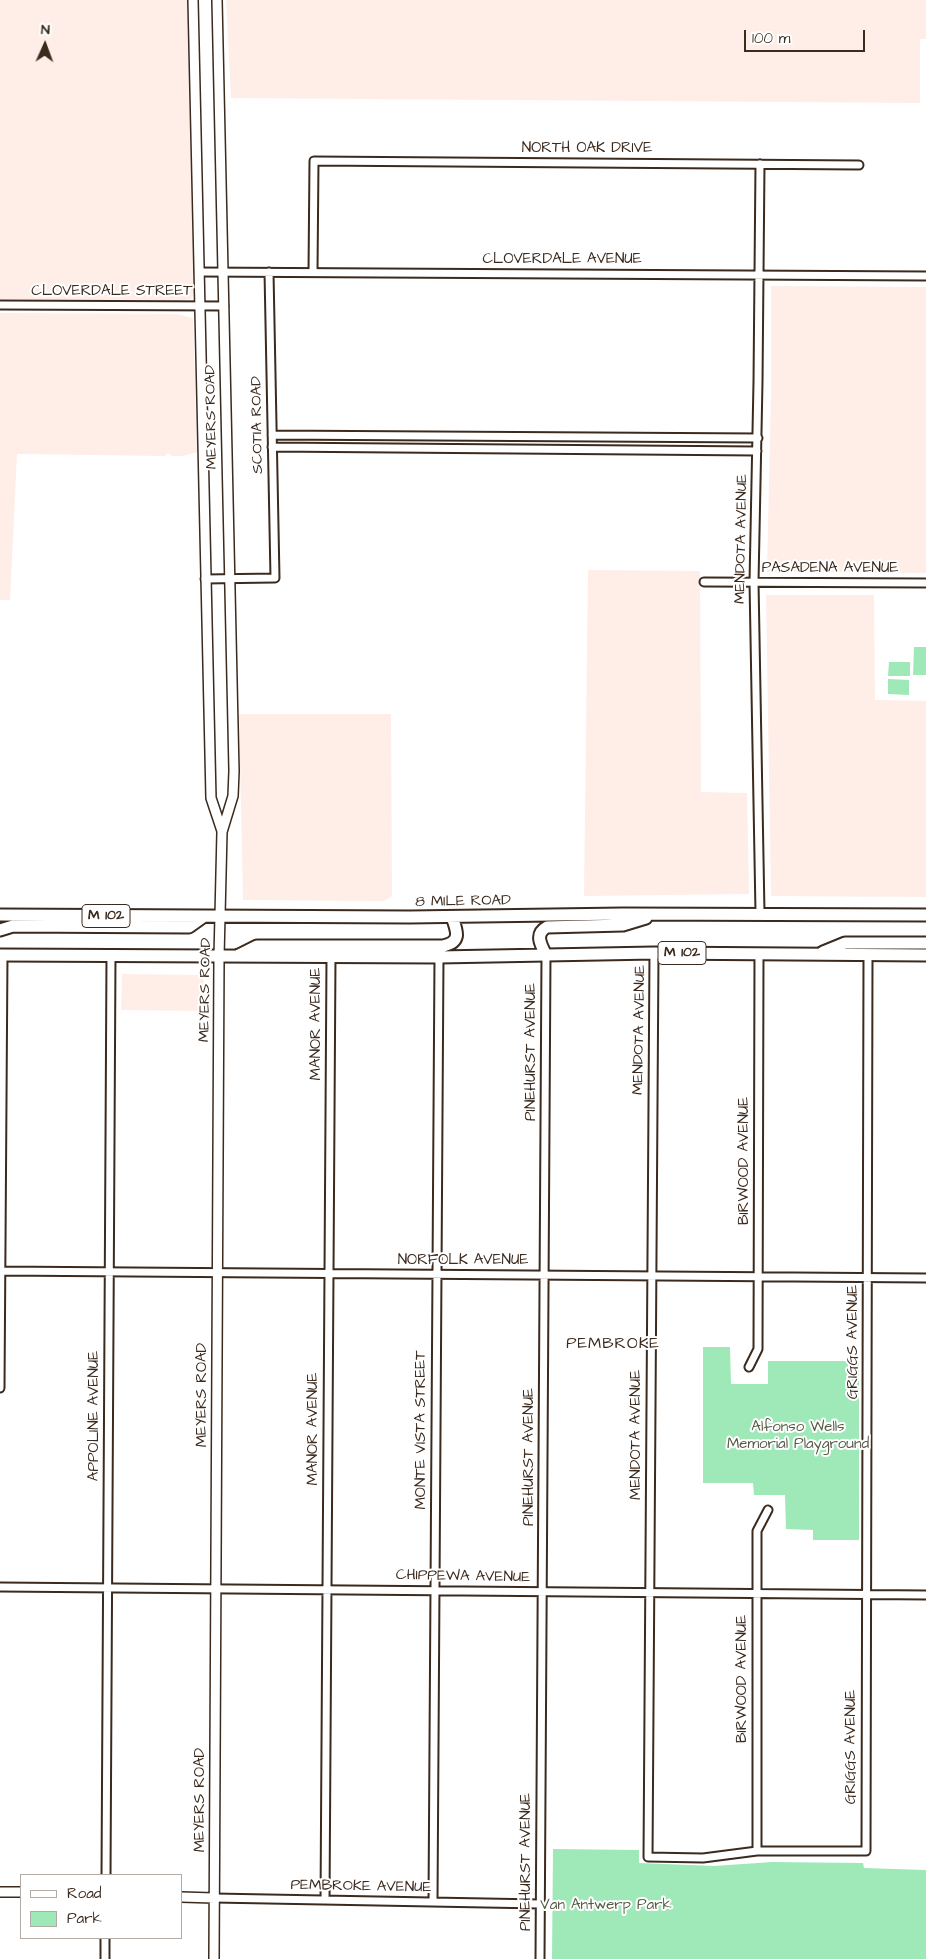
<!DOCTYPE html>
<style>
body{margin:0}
#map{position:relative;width:926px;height:1959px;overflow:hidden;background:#fff;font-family:"Architects Daughter",sans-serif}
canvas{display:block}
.legend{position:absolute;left:20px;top:1874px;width:162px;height:65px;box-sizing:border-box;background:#fff;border:1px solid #b1aaa5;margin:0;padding:6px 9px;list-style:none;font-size:15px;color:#3b2a1e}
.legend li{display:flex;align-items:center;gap:10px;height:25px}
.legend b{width:25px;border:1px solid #b1aaa5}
.north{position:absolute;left:20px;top:20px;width:50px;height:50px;-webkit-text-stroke:4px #fff;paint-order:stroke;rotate:2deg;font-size:14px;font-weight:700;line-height:20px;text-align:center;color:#3b2a1e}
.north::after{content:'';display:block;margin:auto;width:18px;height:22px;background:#3b2a1e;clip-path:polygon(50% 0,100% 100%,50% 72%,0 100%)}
.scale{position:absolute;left:744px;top:30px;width:121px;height:22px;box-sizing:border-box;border:2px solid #3b2a1e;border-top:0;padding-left:6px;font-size:15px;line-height:18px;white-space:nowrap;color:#3b2a1e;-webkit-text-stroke:4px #fff;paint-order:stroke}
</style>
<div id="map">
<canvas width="926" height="1959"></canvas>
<ul class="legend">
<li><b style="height:6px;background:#fff"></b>Road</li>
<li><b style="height:14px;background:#9fe9b8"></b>Park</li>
</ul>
<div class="north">N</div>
<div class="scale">100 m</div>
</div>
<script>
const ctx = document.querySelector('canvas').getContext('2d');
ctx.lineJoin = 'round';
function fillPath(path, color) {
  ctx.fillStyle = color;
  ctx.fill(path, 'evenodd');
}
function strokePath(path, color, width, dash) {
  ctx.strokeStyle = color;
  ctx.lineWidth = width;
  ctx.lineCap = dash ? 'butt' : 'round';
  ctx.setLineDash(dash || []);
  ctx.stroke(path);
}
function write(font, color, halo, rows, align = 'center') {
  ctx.font = font + ' "Architects Daughter",sans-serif';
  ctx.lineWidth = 4;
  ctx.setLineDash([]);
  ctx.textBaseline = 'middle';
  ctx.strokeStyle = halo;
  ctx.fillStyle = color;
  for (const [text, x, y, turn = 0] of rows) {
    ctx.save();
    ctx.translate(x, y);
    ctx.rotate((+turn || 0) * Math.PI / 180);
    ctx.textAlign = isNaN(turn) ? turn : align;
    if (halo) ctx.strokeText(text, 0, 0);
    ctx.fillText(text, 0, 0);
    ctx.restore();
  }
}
const built = new Path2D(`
 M0 0H187L194 293 191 299 180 301 0 300Z
 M226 0H926V39H920V103L231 98Z
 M771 286 926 287V573L767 572 771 392Z
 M0 313 178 314 193 318 197 452 182 456H172L168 453 165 456 17 454 10 600H0Z
 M588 570 700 571 701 792 747 793 749 894 584 896Z
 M766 595H874L875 700 926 701V897L771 896Z
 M239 714H391L392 896 384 901 243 900Z
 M122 974 204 975 203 1011 121 1010Z`);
const green = new Path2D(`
 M914 647H926V675H913Z
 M889 662H910V676H888Z
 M888 679 909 680V695L888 694Z
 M703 1347H730L731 1384H768V1361H859V1540H813V1530L786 1529 785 1495H754L753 1483H703Z
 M553 1849 639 1850V1863L714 1866 772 1862 863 1863 864 1868 926 1870V1959H552Z`);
const minor = new Path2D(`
 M760 164 758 382 754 582 760 913
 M199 272 926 276
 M313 272 314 161 859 165
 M0 305 224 306
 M272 435 758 438
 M272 447 757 451
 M205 579 275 578 269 272
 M704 582 926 583
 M654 953 648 1857 703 1858 757 1851H866L868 954
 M0 1271 926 1278
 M749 1367 758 1349 759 953
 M0 1388 3 955
 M0 1587 926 1595
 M757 1851V1531L768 1510
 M106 1875 111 956
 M214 1898 540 1904
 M325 1900 331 957
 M433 1902 439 957
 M105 1959V1938
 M540 1959 546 955`);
const tertiary = new Path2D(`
 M193 0 211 798 222 831
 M0 1892H21
 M181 1897 214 1898
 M214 1959 219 957 222 832 233 796 234 771 217 0`);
const trunk = new Path2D(`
 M0 915 410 917 623 914 926 915
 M0 930 13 926 189 927 203 917
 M823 952 845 943H926
 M0 955 439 957 654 953 926 955
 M239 955 257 946H443C462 942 457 931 452 917
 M546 955C541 945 534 934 547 927L623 925 646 918`);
const shields = [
 [106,916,48],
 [682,953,48]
];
const shieldNames = [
 ["M 102",106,916],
 ["M 102",682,953]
];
const streetNames = [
 ["NORTH OAK DRIVE",587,149],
 ["CLOVERDALE AVENUE",562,260],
 ["CLOVERDALE STREET",112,292],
 ["MEYERS ROAD",212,417,-91],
 ["SCOTIA ROAD",258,425,-91],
 ["MENDOTA AVENUE",742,539,-89],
 ["PASADENA AVENUE",830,569],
 ["8 MILE ROAD",463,902,-1],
 ["MEYERS ROAD",206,990,-89],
 ["MANOR AVENUE",317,1024,-90],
 ["MENDOTA AVENUE",640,1030,-89],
 ["PINEHURST AVENUE",532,1052,-90],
 ["BIRWOOD AVENUE",745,1161,-90],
 ["NORFOLK AVENUE",463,1261],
 ["GRIGGS AVENUE",854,1342,-90],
 ["MEYERS ROAD",203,1395,-90],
 ["APPOLINE AVENUE",95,1416,-90],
 ["MANOR AVENUE",314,1429,-90],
 ["MONTE VISTA STREET",422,1430,-90],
 ["MENDOTA AVENUE",637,1435,-90],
 ["PINEHURST AVENUE",530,1457,-90],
 ["CHIPPEWA AVENUE",463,1577,1],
 ["BIRWOOD AVENUE",743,1679,-90],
 ["GRIGGS AVENUE",852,1747,-90],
 ["MEYERS ROAD",201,1800,-90],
 ["PINEHURST AVENUE",527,1862,-90],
 ["PEMBROKE AVENUE",361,1887,1]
];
const parkNames = [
 ["Alfonso Wells",798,1428],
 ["Memorial Playground",798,1445],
 ["Van Antwerp Park",606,1906]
];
const neighbourhoodNames = [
 ["PEMBROKE",613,1345]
];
fillPath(built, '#feeee7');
fillPath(green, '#9fe9b8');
strokePath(minor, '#3b2a1e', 11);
strokePath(tertiary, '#3b2a1e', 12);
strokePath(trunk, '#3b2a1e', 15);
strokePath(minor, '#fff', 7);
strokePath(tertiary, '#fff', 9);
strokePath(trunk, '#fff', 11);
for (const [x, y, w] of shields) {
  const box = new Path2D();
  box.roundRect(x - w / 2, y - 11.5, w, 23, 4);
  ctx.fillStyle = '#fff';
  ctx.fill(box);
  strokePath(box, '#3b2a1e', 1);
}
write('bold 14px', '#3b2a1e', null, shieldNames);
write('15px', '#3b2a1e', '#fff', streetNames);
write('15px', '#545a44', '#fff', parkNames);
ctx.letterSpacing = '1px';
write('16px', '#3b2a1e', '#fff', neighbourhoodNames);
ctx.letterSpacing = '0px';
</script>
